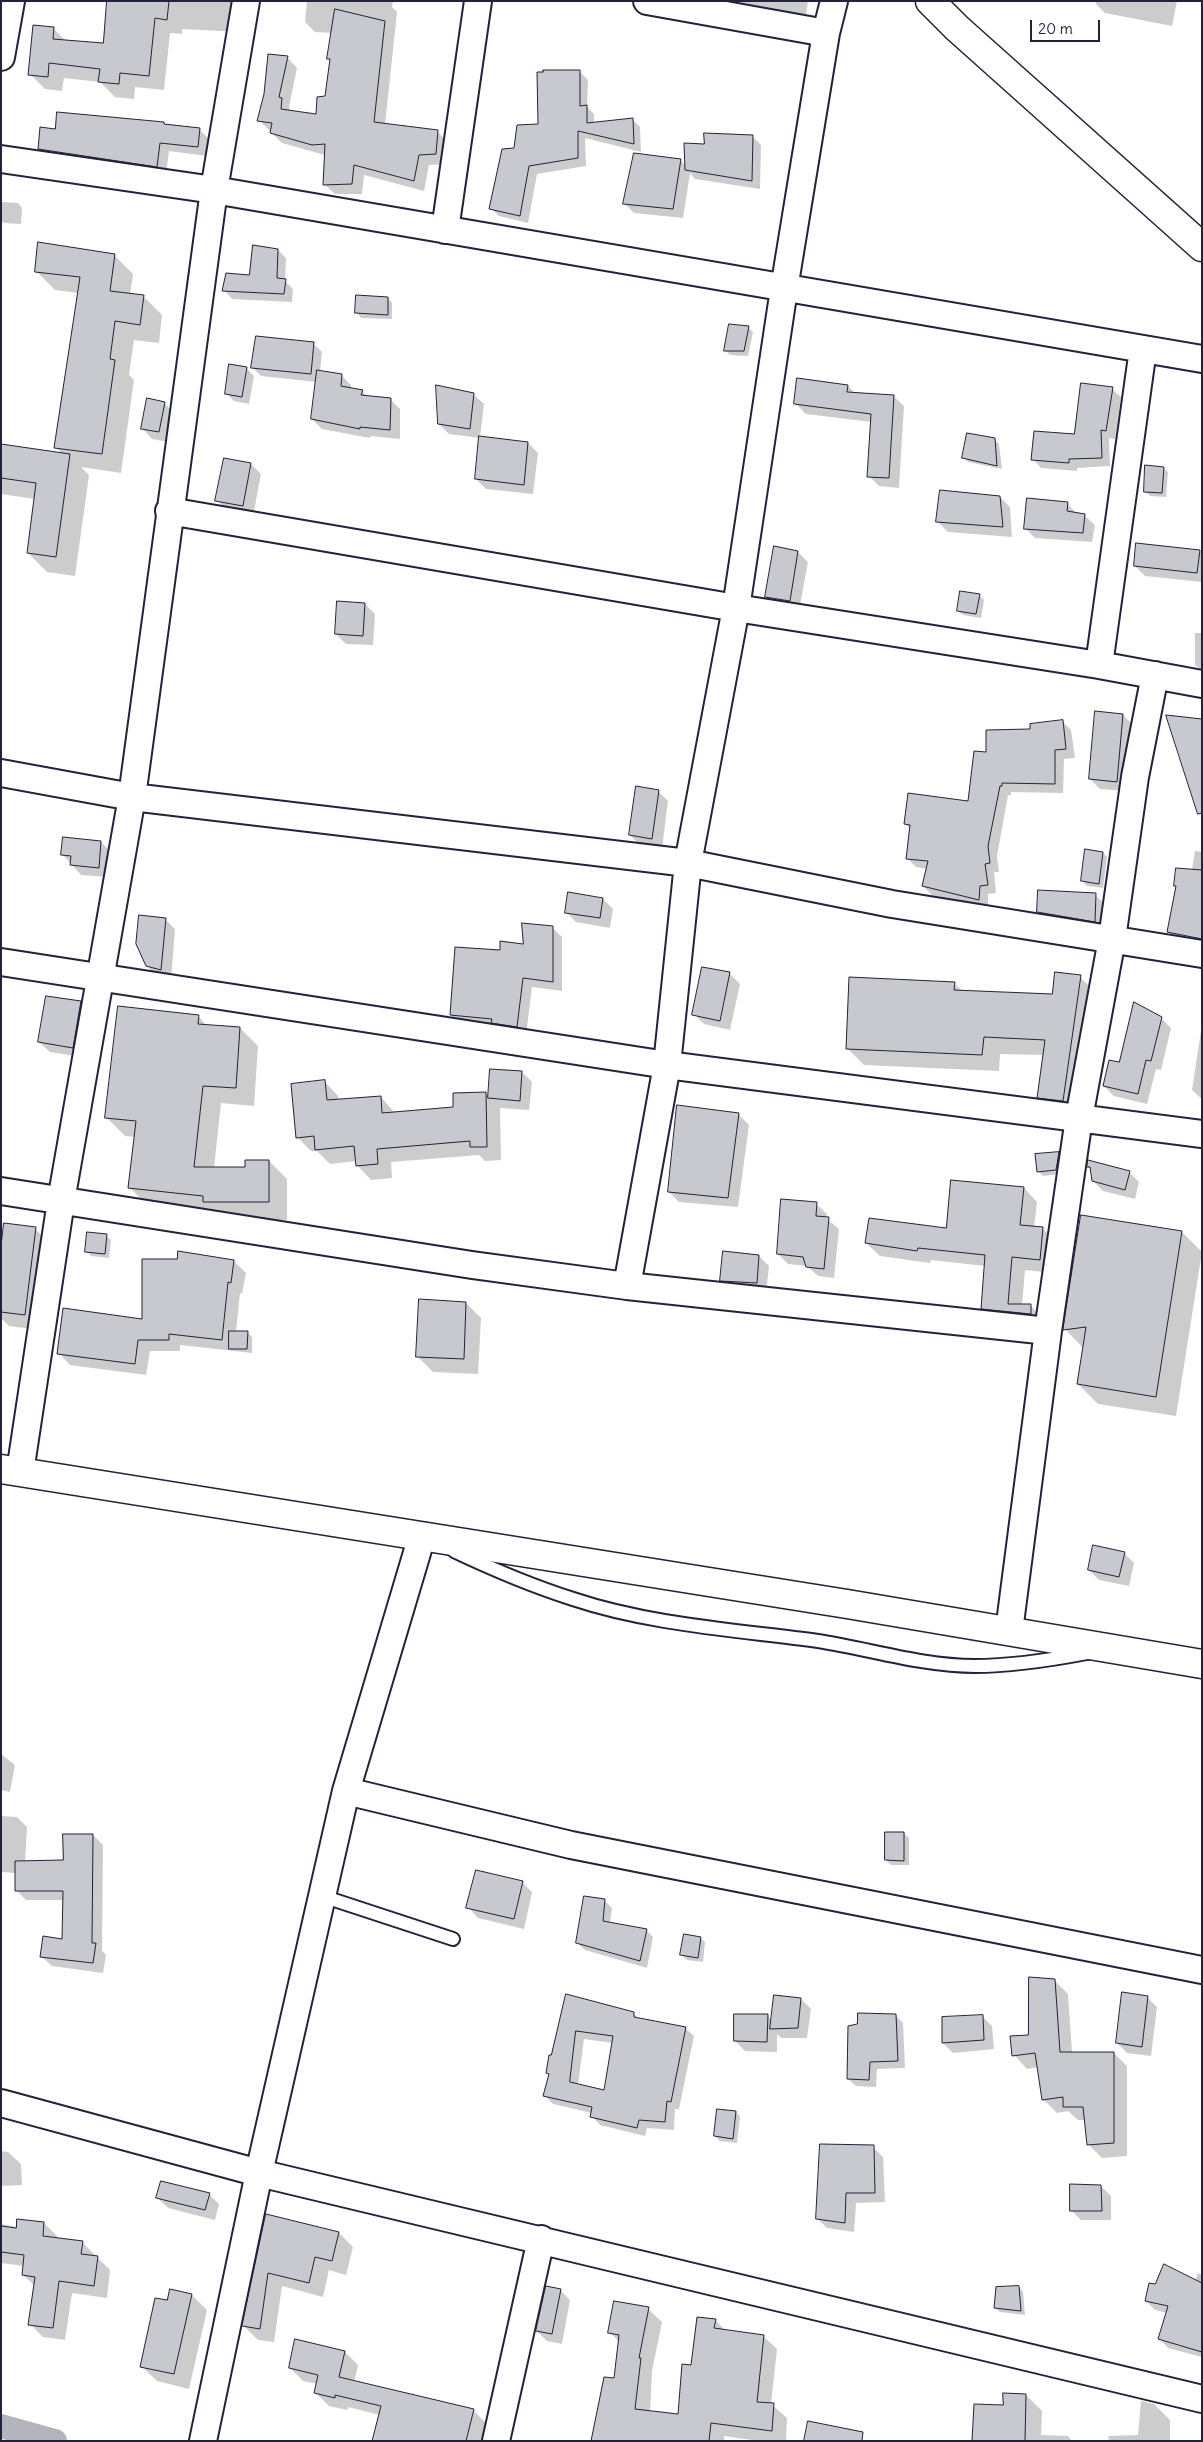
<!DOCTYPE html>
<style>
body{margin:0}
#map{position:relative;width:1203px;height:2442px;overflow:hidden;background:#fff;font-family:Delius,sans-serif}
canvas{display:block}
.frame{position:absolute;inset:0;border:2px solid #22223b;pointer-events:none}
.scale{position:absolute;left:1030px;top:20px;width:70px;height:22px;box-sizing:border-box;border:2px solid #22223b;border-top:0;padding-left:6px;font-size:15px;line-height:18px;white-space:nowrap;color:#22223b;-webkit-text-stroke:4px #fff;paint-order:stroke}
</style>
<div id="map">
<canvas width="1203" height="2442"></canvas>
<div class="frame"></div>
<div class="scale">20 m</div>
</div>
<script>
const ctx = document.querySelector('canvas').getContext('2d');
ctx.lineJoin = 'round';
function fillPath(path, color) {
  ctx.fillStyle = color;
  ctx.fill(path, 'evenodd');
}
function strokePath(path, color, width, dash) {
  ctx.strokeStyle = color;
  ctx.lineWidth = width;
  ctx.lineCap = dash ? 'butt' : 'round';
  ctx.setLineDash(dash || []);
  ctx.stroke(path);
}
const shadow = new Path2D(`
 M109 1H243L240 32 182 29V34L170 33 164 90 135 87 134 99 115 97 100 82 64 78 62 91 45 89 30 74 53 28 66 41 104 45Z
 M307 1H393L392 7 397 12 385 125 437 131 447 142 446 164 429 165 424 191 364 175 362 194H335L324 184 325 155 282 143 259 120 287 57 297 68 289 107 291 112 317 116 327 97 333 33 315 32 305 22Z
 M736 1H808L806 16 744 10Z
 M1096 1H1177L1172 26 1105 13 1096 4Z
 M580 72 588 80 587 107 594 114V123L632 119 640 127 641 152 585 138 586 166 537 174 528 223 499 216 490 208 515 150 540 125Z
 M164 123 167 126 199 129 209 139 207 156 169 151 166 175 49 158 39 149Z
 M752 136 761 145 760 189 695 179 690 173 683 218 634 213 624 203 680 160 687 167 705 145Z
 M1 202 18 203 22 208 21 224 4 223 1 220Z
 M278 250 286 258 285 281 293 289 292 302 232 299 224 290 250 277Z
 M114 255 133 274 130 295 143 296 162 315 159 343 134 340 129 375 134 380 121 473 81 467 89 475 75 576 47 572 28 553 35 499 1 494V446L63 455 56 447 79 293 55 290 36 271Z
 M388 298 392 303V319L361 318 357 313Z
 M748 327 753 332 748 356 730 355 725 350Z
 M313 343 322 352 320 372 341 375 351 385V389L362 391 368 397 390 399 400 409V439L370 436V438L322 429 312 419 317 382 261 376 252 367Z
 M246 368 254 376 249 404 234 401 226 393Z
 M848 386 855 393 893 396 904 406 899 488 879 486 869 476 872 422 806 414 796 404Z
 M1112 389 1121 397 1115 439 1109 438 1110 466 1077 468V471L1041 468 1033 459 1075 435Z
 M473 394 484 404 480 437 528 443 538 453 533 494 486 489 476 479 480 438 449 434 439 424Z
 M164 403 174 413 169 442 152 439 142 428Z
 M994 439 999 444 1002 469 968 462 964 457Z
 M251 464 261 474 253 516 227 510 217 500Z
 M1163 468 1168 472 1166 497 1150 496 1145 491Z
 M1000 497 1010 507 1012 537 948 532 938 522Z
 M1067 503 1077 514 1085 516 1095 525 1092 542 1035 538 1026 529Z
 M1199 551 1202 553V582L1145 576 1135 566Z
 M798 552 808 562 799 611 777 607 767 597Z
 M979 595 984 600 981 618 963 615 958 611Z
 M365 604 375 614 373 645 346 644 336 634Z
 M1195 633H1202V671L1195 665Z
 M1096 712 1123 715 1133 725 1127 791 1100 789 1090 779Z
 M1062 721 1071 730 1075 758 1064 759 1063 793 1011 792V795H1008L997 856 999 872H994L996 893 988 894V909L932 895 923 886 927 869 916 867 907 858 910 829 906 824 969 803 988 754 1032 730Z
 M658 791 668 801 662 848 640 845 630 835Z
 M101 842 111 852 108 877 81 875 62 854Z
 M1195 851 1202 852V949L1181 944 1168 931 1177 887 1175 886 1192 870Z
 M1103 853 1107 857 1103 888 1087 886 1083 881Z
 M1095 895 1104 903 1103 929 1047 920 1038 912Z
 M603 899 613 909 610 928 576 922 566 912Z
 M165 919 175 929 171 980 157 976 147 966Z
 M552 927 562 937V991L532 987 526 1035 460 1024 451 1015 501 952 525 946Z
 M729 973 740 984 730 1030 704 1024 694 1014Z
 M1080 977 1097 994 1080 1117 1056 1114 1039 1097 1044 1055 1000 1054 999 1071 864 1065 847 1048 954 983 962 991 1053 995Z
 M80 1002 90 1012 82 1057 50 1052 39 1042Z
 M198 1016 207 1026 240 1028 258 1046 254 1106 221 1103 214 1168 246 1169 269 1161 287 1179V1220H222L148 1206 130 1188 136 1137 125 1136 107 1118Z
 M1161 1018 1171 1028 1161 1070 1156 1069 1147 1104 1114 1096 1104 1086 1120 1064Z
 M1202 1024V1099L1192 1090Z
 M522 1072 532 1082 529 1110 500 1108 501 1160 485 1161 479 1155 391 1162 392 1178 371 1180 357 1165V1161L330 1164 317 1151H311L297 1137 324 1081 338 1096 339 1101 381 1097 395 1113 454 1108 486 1093 490 1097Z
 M739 1115 749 1125 738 1207 679 1202 669 1192Z
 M1058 1154 1063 1158 1061 1174 1043 1176 1038 1171Z
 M1089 1161 1129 1172 1139 1182 1135 1199 1103 1191 1093 1181 1092 1170 1088 1167Z
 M1024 1188 1037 1202 1034 1227 1042 1228 1056 1242 1053 1273 1025 1270 1022 1305H1030L1043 1319 995 1322 982 1308 985 1266 931 1260 930 1263 880 1256 866 1243 947 1229Z
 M816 1204 827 1214 826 1218 839 1229 834 1278 818 1276 807 1266 788 1264 778 1254Z
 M35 1229 51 1244 40 1330 9 1326 1 1318V1255Z
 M1182 1232 1202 1252 1176 1416 1098 1404 1078 1384 1084 1349 1065 1329Z
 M106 1236 111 1240 109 1258 91 1256 87 1251Z
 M759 1256 769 1266 766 1293 732 1290 722 1280Z
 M234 1261 246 1273 242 1294 240 1293 236 1332H247L252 1337V1353L180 1345V1351H150L146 1375 70 1365 59 1353 143 1320Z
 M466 1303 481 1318 478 1374 433 1372 417 1356Z
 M1124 1553 1134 1563 1129 1586 1099 1580 1089 1570Z
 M1 1754 15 1765 10 1792 1 1790Z
 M1 1816 17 1817 27 1827 25 1862 64 1861 93 1835 103 1845 102 1951 106 1955 103 1973 52 1966 41 1956 63 1940 64 1900H26L16 1890V1873L1 1872Z
 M904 1833 909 1838V1865H891L886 1860Z
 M522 1882 532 1892 524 1929 478 1918 468 1907Z
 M605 1901 612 1908 610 1923 646 1930 653 1937 647 1968 585 1950 577 1943Z
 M700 1938 705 1942 703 1962 687 1960 682 1955Z
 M1054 1980 1068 1994 1072 2053H1114L1127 2066V2156L1102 2158 1088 2144 1086 2120H1078L1068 2111 1057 2113 1043 2099 1039 2067 1027 2069 1014 2055 1030 2036Z
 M567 1995 633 2013 640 2020 685 2028 694 2036 679 2109H675L674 2130 647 2128 645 2136 600 2125 592 2116V2113L553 2104 545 2096ZM584 2039 613 2043 605 2092 578 2085Z
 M1147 1997 1157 2007 1151 2056 1127 2053 1117 2043Z
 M801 1999 811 2009 807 2038H781L777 2034V2052L745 2051 735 2041 767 2015 772 2020Z
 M896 2016 903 2023 905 2068 877 2069 876 2087 856 2086 848 2079 859 2026Z
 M982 2016 992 2026 994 2049 953 2053 943 2043Z
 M736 2112 740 2117 737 2143 720 2141 715 2136Z
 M873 2147 883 2157 885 2202 856 2203 854 2232 827 2228 817 2218Z
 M1 2151 8 2152 21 2164 22 2185 1 2186Z
 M1101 2186 1111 2196V2220H1081L1071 2210Z
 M209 2194 219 2204 215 2220 168 2208 158 2198Z
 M267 2216 339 2233 353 2247 346 2275 329 2270 323 2297 282 2286 274 2342 258 2340 244 2326Z
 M44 2223 57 2236 56 2239 82 2242 110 2270 107 2298 72 2293 65 2340 43 2337 30 2324 35 2286 23 2275 24 2266 1 2263V2224L17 2227Z
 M1198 2273 1202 2275V2357L1168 2348 1159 2338 1167 2313 1155 2310 1146 2301 1156 2286 1195 2281Z
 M1019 2287 1023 2292 1025 2315 1000 2312 995 2308Z
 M170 2290 192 2295 207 2310 189 2389 157 2381 141 2366Z
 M560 2290 570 2300 562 2344 547 2341 537 2331Z
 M648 2309 662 2322 652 2371 650 2412 679 2415 692 2367 715 2320 726 2331 763 2336 777 2349 771 2404 787 2418 786 2441H759L724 2436V2441H594L615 2380 619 2342 610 2332Z
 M345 2352 358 2365 354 2382 473 2410 486 2423 482 2441H374L380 2415 348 2407 347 2410 329 2406 316 2393 318 2384 303 2381 290 2368Z
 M1026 2395 1042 2411 1041 2435 1068 2436 1072 2441H973L1004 2406Z
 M1141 2401 1154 2404 1170 2420V2441H1109L1108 2436 1138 2435Z`);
const canal = new Path2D(`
 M1 2426 55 2441`);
const building = new Path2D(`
 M107 1H169L167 20 155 18 149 76 120 73 119 84 98 82 100 69 49 63 48 77 28 75 33 25 54 27 53 39 103 43Z
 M335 9 385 21 374 122 438 130 436 154 419 155 414 181 354 165 352 184 323 185 325 144 312 145 270 133 272 123 257 121 264 94 268 54 288 56 279 97 282 98 281 109 316 114 317 97 325 96 330 59H327Z
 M543 70H580V106L587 105V123L633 118 634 144 578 131V158L529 166 520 216 489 209 502 149 514 148 517 125 538 124 537 72H543Z
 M57 112 164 122V124L200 128 198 147 160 143 157 167 38 149 40 127 55 129Z
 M704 133 753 135 752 181 685 170 684 143 704 144Z
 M634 153 681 159 673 209 623 204Z
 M38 242 115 254 110 291 144 295 140 325 115 321 110 359 115 360 102 454 54 448 80 277 35 272Z
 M253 245 278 249 277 278 286 279 284 294 222 291 226 273 249 275Z
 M356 295 388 297V315L355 313Z
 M729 324 749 326 744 351H724Z
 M256 336 314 342 311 374 251 368Z
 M229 364 247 367 242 397 225 394Z
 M317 370 342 374 341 386 363 390 361 395 391 398 390 430 360 427V429L311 419Z
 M797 378 848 385 847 392 894 395 889 478 867 477 871 414 794 404Z
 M1081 383 1113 387 1106 431 1101 430 1102 458 1069 459V463L1031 460 1034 431 1074 434Z
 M436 385 474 393 470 429 438 424Z
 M147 398 165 402 159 432 141 429Z
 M967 433 995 438 997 466 962 458Z
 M479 436 528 442 524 485 475 479Z
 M1 444 70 454 56 557 27 553 36 483 1 478Z
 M224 458 251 463 243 506 215 501Z
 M1145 465 1164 467 1162 493 1144 492Z
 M940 490 1000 496 1003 527 936 522Z
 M1027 498 1068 502 1067 511 1085 514 1083 533 1024 529Z
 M1136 543 1200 550 1197 573 1134 566Z
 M774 546 798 551 790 601 765 597Z
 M960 591 980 594 976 614 957 611Z
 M337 601 365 603 363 636 335 634Z
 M1095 711 1123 714 1117 782 1089 779Z
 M1166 715 1202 719V813L1198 814Z
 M1063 720 1066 749 1055 750V784L1002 783V786H1000L988 846 990 863 985 864 988 885 980 886 979 900 922 886 928 861 906 859 910 825 904 824 908 793 968 801 974 751 986 752V730L1030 729V724Z
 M636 786 659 790 652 839 629 835Z
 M63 837 101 841 99 868 70 865 71 856 61 855Z
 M1085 849 1103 852 1099 884 1081 881Z
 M1176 868 1202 870V939L1167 932 1176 886H1174Z
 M1038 890 1096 893 1095 922 1037 912Z
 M568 892 603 898 600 918 565 913Z
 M139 915 166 918 161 970 146 966 136 944Z
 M522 923 553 926V982L523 978 517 1027 491 1023 492 1019 450 1015 455 947 500 950V941L523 944Z
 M702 967 730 972 720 1021 692 1015Z
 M1055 972 1081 975 1063 1101 1037 1098 1045 1040 984 1037 982 1055 846 1049 849 977 955 982 954 990 1052 994Z
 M46 996 81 1001 73 1048 38 1042Z
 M1134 1002 1162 1017 1151 1061 1146 1060 1138 1094 1103 1086 1109 1060 1119 1062Z
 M118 1006 199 1015 198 1024 240 1027 236 1088 203 1086 194 1167H245V1160H269V1202H203V1196L128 1188 136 1121 105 1118Z
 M490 1069 522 1071 520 1101 488 1098Z
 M325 1080 327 1100 381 1096 382 1113 453 1107V1093L486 1092 487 1147H470V1141L377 1149 378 1164 356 1166 354 1146 315 1150 314 1136 296 1138 291 1084Z
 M677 1105 739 1113 728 1198 668 1192Z
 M1059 1152 1056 1170 1037 1172 1035 1154Z
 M1088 1160 1130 1171 1125 1190 1092 1181 1090 1167H1087Z
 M951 1180 1024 1187 1020 1225 1043 1227 1040 1260 1012 1257 1008 1304H1031V1314L981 1309 985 1255 918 1248 917 1251 865 1243 869 1218 946 1228Z
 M781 1199 817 1202 816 1216 829 1217 824 1269 806 1267 803 1257 777 1254Z
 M1081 1215 1182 1231 1156 1397 1077 1384 1086 1327 1063 1330Z
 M4 1223 36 1227 25 1315 1 1312V1246Z
 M87 1232 107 1234 105 1254 85 1252Z
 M178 1251 234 1260 231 1283 228 1282 222 1340 169 1334V1340H138L135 1364 57 1354 63 1308 142 1319V1259H177Z
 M723 1251 759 1255 757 1283 720 1281Z
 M419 1299 466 1302 464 1359 416 1357Z
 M229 1331H248L247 1349H229Z
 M1093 1545 1125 1552 1119 1577 1088 1570Z
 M885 1832H904V1861L885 1860Z
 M63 1834H93L92 1943H96L93 1963 40 1957 43 1936 62 1939 63 1891H15V1861L63 1860Z
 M476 1870 523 1881 514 1919 466 1908Z
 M584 1896 605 1899 603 1921 647 1929 640 1961 576 1943Z
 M684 1934 701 1937 698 1958 680 1955Z
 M1029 1977 1055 1979 1060 2052H1114V2143L1087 2145 1083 2107H1063V2097L1042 2100 1035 2053 1012 2056 1010 2036 1028 2035Z
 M1122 1992 1148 1996 1142 2047 1116 2043Z
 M566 1994 634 2012V2017L686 2027 671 2102 667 2101 665 2122 639 2120 637 2128 590 2117 592 2107 543 2096 549 2074 546 2073 549 2055H551ZM576 2031 613 2036 604 2090 570 2082Z
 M774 1995 801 1998 798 2028 770 2029Z
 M858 2013 896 2014 898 2061 870 2062 869 2080 847 2079 848 2026 857 2024Z
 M734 2014H768L767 2042 734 2041Z
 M983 2015 984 2040 942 2043V2017Z
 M717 2109 736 2111 733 2139 714 2136Z
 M820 2144 874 2145 875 2193H846L845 2223 816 2219Z
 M161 2181 210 2193 205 2210 156 2198Z
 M1070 2184 1101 2185 1102 2211H1070Z
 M266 2214 339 2232 332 2261 315 2257 309 2283 268 2273 260 2329 242 2326Z
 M17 2219 44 2222 43 2236 83 2241 81 2254 98 2256 94 2286 59 2281 53 2328 28 2325 35 2277 22 2275 24 2255 1 2252V2226L16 2228Z
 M1164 2264 1202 2283V2352L1158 2339 1168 2306 1145 2301 1149 2283 1155 2284Z
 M546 2286 561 2289 552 2334 536 2331Z
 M1019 2286 1021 2311 994 2308 996 2287Z
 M170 2289 192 2294 174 2374 140 2367 155 2298 167 2300Z
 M614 2301 649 2307 639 2358H641L635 2409 678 2414 682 2364 691 2365 697 2317 716 2319 714 2328 764 2335 757 2402 774 2403 772 2431 711 2423 709 2441H591L604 2377 614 2378 619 2335 608 2333Z
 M295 2339 345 2351 339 2377 474 2409 466 2441H372L381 2406 335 2395V2398L314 2393 318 2375 289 2368Z
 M1003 2393 1026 2394 1025 2441H972L974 2404 1003 2405Z
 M808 2421 863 2432 862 2441H804Z`);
const lane = new Path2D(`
 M454 1551C492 1569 532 1586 573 1599 651 1625 737 1630 818 1641 870 1649 922 1666 975 1666 1013 1666 1050 1660 1087 1653
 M322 1896 453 1939`);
const street = new Path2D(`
 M647 1 826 33
 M1 57 11 1
 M1 159 214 190 1202 359
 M445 230 478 1
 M169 511 736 608 1099 665 1202 684
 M1099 665 1143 349
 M1 773 132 797 688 863 892 904 1202 954
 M1 962 667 1065 1202 1134
 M1 1191 472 1265 627 1286 1048 1331
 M627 1286 667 1065 688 863 736 608 784 289 826 33 834 1
 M20 1472 61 1201 132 797 214 190 246 1
 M1009 1631 1048 1331 1079 1118 1112 939 1135 777 1155 675
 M346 1791 571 1845 1202 1970
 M1 2103 259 2173 1202 2399
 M203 2441 259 2173 346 1791 422 1536
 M496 2441 541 2239`);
const secondary = new Path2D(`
 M930 1 957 28 1202 247`);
const highway = new Path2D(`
 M1 1469 847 1604 1202 1664`);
fillPath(shadow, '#0003');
strokePath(canal, '#b4b4bc', 24);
fillPath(building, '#c8c8cf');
strokePath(building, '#22223b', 1);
strokePath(lane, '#22223b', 16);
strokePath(street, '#22223b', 30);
strokePath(secondary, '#22223b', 31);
strokePath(highway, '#22223b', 31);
strokePath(lane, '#fff', 12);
strokePath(street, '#fff', 26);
strokePath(secondary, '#fff', 28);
strokePath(highway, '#fff', 28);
</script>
